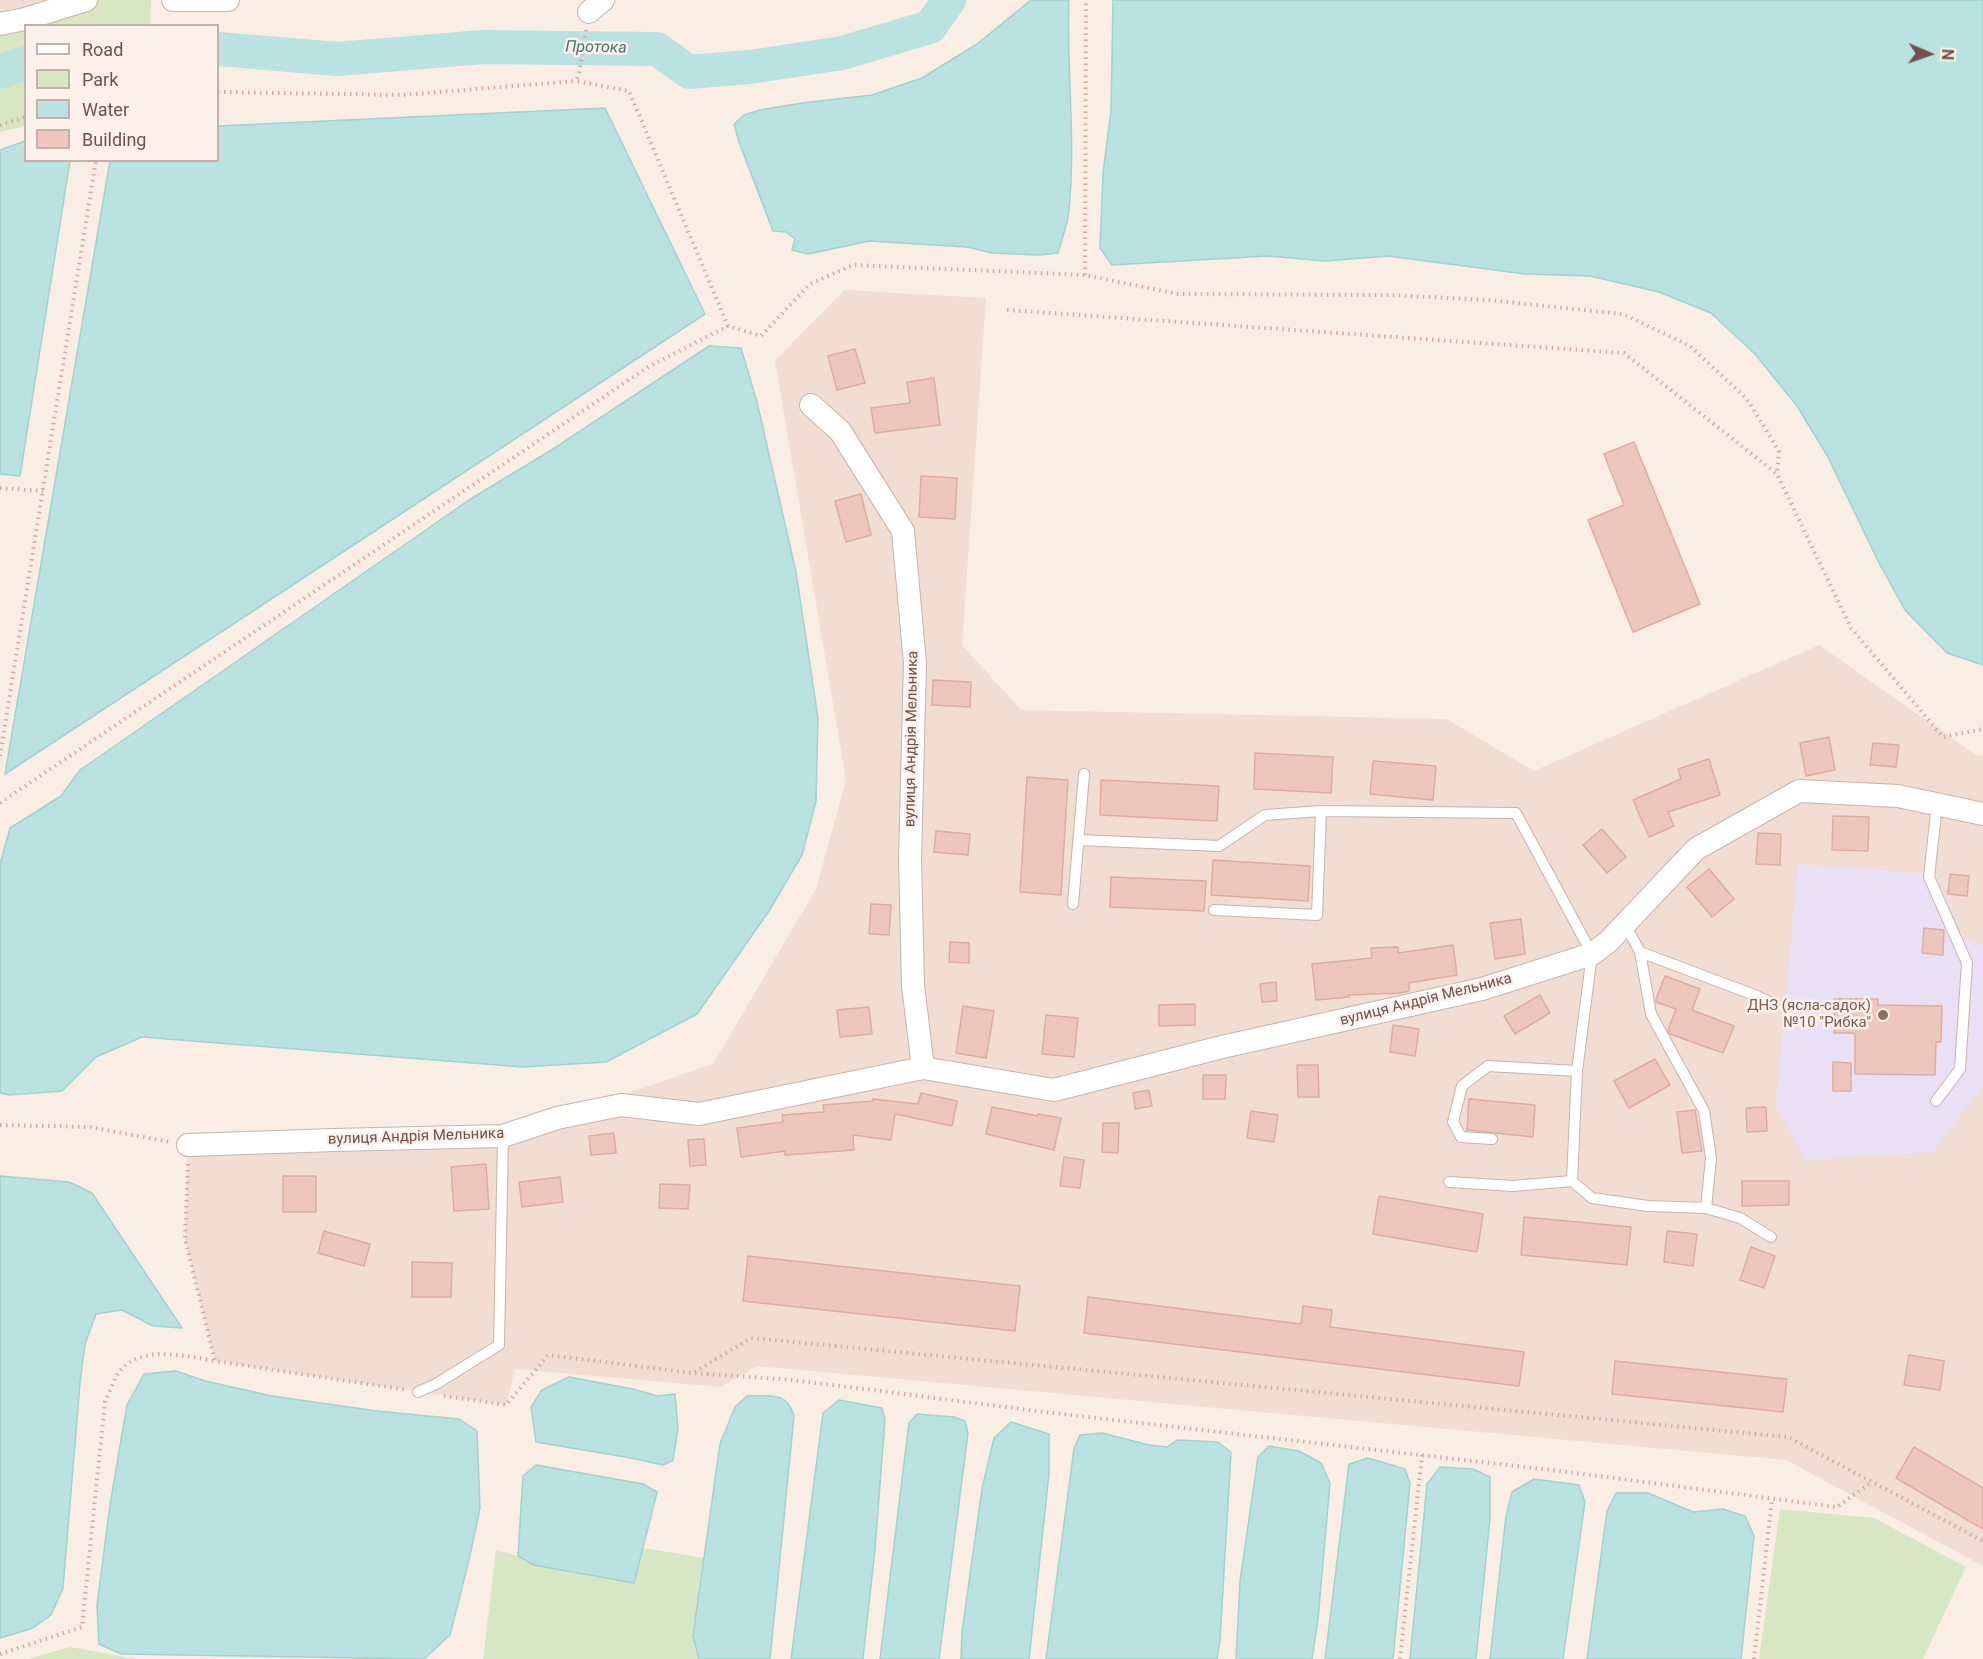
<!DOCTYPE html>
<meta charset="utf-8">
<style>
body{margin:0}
#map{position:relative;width:1983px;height:1659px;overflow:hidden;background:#faede3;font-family:Roboto,sans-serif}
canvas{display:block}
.legend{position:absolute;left:24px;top:24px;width:195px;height:138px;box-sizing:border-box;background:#fdf1e9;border:2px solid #c5b1aa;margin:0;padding:8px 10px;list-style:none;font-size:18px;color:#70524b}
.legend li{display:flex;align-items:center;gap:12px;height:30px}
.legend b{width:30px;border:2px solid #c5b1aa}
.north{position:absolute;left:1899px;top:24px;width:60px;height:60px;-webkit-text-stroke:4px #fdf1e9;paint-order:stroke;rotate:92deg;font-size:16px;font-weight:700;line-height:24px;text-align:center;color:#70524b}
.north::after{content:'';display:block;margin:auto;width:21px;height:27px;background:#70524b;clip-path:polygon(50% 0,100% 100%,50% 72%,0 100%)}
</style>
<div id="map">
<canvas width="1983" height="1659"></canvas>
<ul class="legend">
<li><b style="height:8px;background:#fff"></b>Road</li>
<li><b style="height:16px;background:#d7e6c3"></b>Park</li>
<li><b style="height:16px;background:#b9e2e0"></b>Water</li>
<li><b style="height:16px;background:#edc7bd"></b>Building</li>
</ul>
<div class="north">N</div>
</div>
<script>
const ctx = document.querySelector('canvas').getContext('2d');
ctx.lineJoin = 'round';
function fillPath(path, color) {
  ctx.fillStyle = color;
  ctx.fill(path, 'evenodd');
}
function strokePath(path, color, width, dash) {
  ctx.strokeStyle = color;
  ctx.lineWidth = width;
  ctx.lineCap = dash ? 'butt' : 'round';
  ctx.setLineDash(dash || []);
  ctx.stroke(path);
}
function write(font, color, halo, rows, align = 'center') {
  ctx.font = font + ' Roboto,sans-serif';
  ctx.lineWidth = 5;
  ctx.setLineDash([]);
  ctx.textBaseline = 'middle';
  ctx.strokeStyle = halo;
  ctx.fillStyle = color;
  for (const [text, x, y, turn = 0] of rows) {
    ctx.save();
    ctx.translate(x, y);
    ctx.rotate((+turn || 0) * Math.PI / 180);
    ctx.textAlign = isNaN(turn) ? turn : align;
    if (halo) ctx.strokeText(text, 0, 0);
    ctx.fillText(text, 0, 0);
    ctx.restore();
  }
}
const residential = new Path2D(`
 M0 0H86L0 27Z
 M844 290 986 298 962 645 1021 710 1447 719 1534 771 1819 645 1976 755 1983 756V1566L1786 1460 757 1366 721 1387 515 1369 506 1405 215 1361 185 1239 188 1145 503 1136 713 1064 816 889 846 780 775 361Z`);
const education = new Path2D(`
 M1798 864 1936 874 1966 941 1983 944V1086L1933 1152 1806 1160 1776 1105Z`);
const green = new Path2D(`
 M86 0H151L150 25 26 26 25 126 0 132V24Z
 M1780 1509 1874 1518 1966 1567 1923 1659H1759Z
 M643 1548 704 1558 693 1636 699 1659H483L496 1550 518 1556 534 1565 634 1583Z
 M70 1647 136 1659H28Z`);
const water = new Path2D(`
 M1031 0H1069C1066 72 1077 145 1068 217 1066 229 1061 241 1058 253L1039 255 992 253 967 247 869 241 808 254 792 250 795 239 786 232 773 231 739 142 734 124 744 115 760 110 802 103 872 95 922 78 977 44Z
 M1113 0H1983V665L1947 653 1905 610 1878 561 1828 457 1797 406 1755 354 1711 313 1659 292 1590 276 1525 274 1388 256 1325 261 1268 256 1112 265 1100 248 1103 173 1111 111Z
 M605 108 705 314 5 774 110 161 218 160V126Z
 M25 141 26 160 70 161 20 476 0 474V150Z
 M709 346 741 348 757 402 796 572 818 718 816 801 802 855 769 911 697 1014 606 1062 523 1067 142 1037 96 1057 62 1091 9 1095 0 1093V864L10 828 61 796 80 770 469 500 553 449Z
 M0 1176 69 1182 92 1193 182 1328 153 1326 122 1310 96 1314 85 1344 80 1383 63 1588 51 1615 33 1628 0 1638Z
 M176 1371 205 1381 272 1396 377 1411 459 1419 477 1431 480 1508 469 1560 450 1635 424 1659 121 1654 99 1644 97 1605 110 1505 127 1405 144 1374Z
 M569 1377 633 1389 657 1396 675 1394 678 1429 673 1460 663 1465 631 1458 536 1442 531 1407 542 1390Z
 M747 1396C770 1396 787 1391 794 1416L770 1659H699L693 1636 720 1444 735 1407Z
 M839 1400 882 1408 885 1419 875 1549 863 1659H791L823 1413Z
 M917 1414 954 1417 965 1421 968 1433 939 1659H880L909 1423Z
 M1011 1422 1049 1434V1474L1029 1659H961L962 1632 982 1489 994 1438Z
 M1102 1433 1149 1445 1167 1447 1177 1440 1218 1442 1231 1452 1220 1640 1217 1659H1046L1074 1449 1080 1435Z
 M1269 1446 1299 1451 1321 1463 1330 1483 1318 1619 1312 1659H1236L1240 1581 1258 1457Z
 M1368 1458 1405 1469 1410 1483 1393 1659H1325L1349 1464Z
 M536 1465 643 1484 657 1492 634 1583 534 1565 518 1556 523 1476Z
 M1440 1467 1473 1469 1490 1477V1518L1476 1659H1410L1427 1484Z
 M1534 1479 1579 1485 1585 1502 1563 1659H1490L1506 1516 1512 1492Z
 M1616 1493H1648L1693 1512 1723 1509 1745 1516 1754 1536 1741 1659H1587L1607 1511Z`);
const river = new Path2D(`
 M218 49 337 59 483 47 657 49 689 72 750 67 842 53 930 27 949 0
 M0 72 26 63`);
const building = new Path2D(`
 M855 349 865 383 837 390 828 356Z
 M934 378 940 425 875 433 871 408 910 403 907 382Z
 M1634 442 1700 604 1633 632 1588 520 1624 505 1604 454Z
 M921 476 957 478 955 519 919 517Z
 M861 494 871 535 846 542 835 501Z
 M933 680 971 682 970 707 932 705Z
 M1829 737 1835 770 1806 776 1800 743Z
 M1873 743 1899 745 1896 767 1870 765Z
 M1255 753 1333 757 1331 793 1254 789Z
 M1709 759 1720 795 1668 812 1674 826 1649 837 1633 800 1681 779 1678 769Z
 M1373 761 1436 766 1433 800 1370 794Z
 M1027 777 1068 780 1061 895 1020 892Z
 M1101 780 1219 786 1217 821 1100 815Z
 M1833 816 1869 817 1868 851 1832 850Z
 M1602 829 1626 857 1607 873 1583 845Z
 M936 831 970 834 968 855 934 852Z
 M1758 833 1781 834 1780 865 1756 864Z
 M1213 860 1310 866 1308 901 1211 895Z
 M1709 869 1734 899 1712 917 1687 887Z
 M1950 874 1969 876 1967 896 1948 894Z
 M1111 877 1206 881 1204 911 1110 907Z
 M871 904 891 905 889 935 869 934Z
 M1521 919 1525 954 1495 959 1490 923Z
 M1924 928 1944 930 1943 955 1922 953Z
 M950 942 969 943V963L949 962Z
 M1453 945 1457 975 1409 983V991L1400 993 1348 995 1349 997 1316 1000 1312 964 1372 958 1371 948 1398 947V953Z
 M1665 976 1700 989 1692 1010 1734 1026 1723 1053 1670 1034 1668 1030 1676 1009 1656 1002V999Z
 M1276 982 1277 1001 1262 1002 1260 984Z
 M1540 995 1550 1013 1515 1034 1504 1016Z
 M1834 999H1878V1005L1942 1006 1941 1042H1936L1935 1075 1855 1074V1033H1834Z
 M1195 1004V1025L1159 1026V1005Z
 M963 1006 994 1011 986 1058 956 1053Z
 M869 1007 872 1034 840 1037 837 1010Z
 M1046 1015 1078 1018 1074 1057 1042 1054Z
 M1393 1025 1419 1029 1415 1056 1390 1052Z
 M1655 1059 1670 1085 1629 1108 1614 1081Z
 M1833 1062 1851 1063V1091H1833Z
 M1297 1065H1318L1319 1097H1298Z
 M1203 1075H1226L1225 1099H1203Z
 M1149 1090 1152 1106 1135 1109 1133 1093Z
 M921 1093 957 1101 952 1126 895 1114 891 1140 853 1135 854 1150 785 1155V1151L741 1157 737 1128 783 1122 782 1115 824 1112 823 1105 873 1101V1099L918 1104Z
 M1469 1099 1535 1105 1533 1137 1467 1130Z
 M992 1107 1038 1116V1114L1061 1118 1054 1150 986 1134Z
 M1766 1107 1767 1131 1747 1132 1746 1108Z
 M1695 1110 1702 1151 1682 1153 1677 1112Z
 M1251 1111 1278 1115 1274 1142 1247 1138Z
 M1103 1123H1119L1118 1153 1102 1152Z
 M614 1133 616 1153 591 1155 589 1136Z
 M704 1139 706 1165 690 1166 688 1140Z
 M1064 1157 1084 1160 1080 1188 1060 1186Z
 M486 1164 489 1209 454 1211 451 1167Z
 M283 1176H316V1212H283Z
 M560 1177 563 1202 522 1207 519 1182Z
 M1742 1181H1789V1205L1742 1206Z
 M660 1184 690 1185 688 1209 659 1208Z
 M1379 1196 1483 1214 1477 1252 1373 1234Z
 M1524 1217 1631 1227 1627 1265 1521 1255Z
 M324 1231 370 1244 364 1266 318 1253Z
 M1667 1231 1697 1234 1693 1266 1664 1262Z
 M1751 1247 1775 1256 1764 1288 1740 1280Z
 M748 1256 1020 1286 1015 1331 743 1301Z
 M412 1262 452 1263 451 1297H412Z
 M1088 1297 1301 1324 1303 1306 1332 1310 1330 1327 1524 1352 1519 1386 1084 1333Z
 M1909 1355 1944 1361 1940 1390 1904 1385Z
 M1615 1361 1787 1379 1783 1412 1612 1394Z
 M1914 1447 1983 1488V1529L1896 1478Z`);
const path = new Path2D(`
 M586 30 579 74 576 81 629 91 728 326 761 336 810 284 853 265 1085 275 1178 294 1390 295 1488 300 1623 314 1690 346 1747 399 1779 451 1777 474
 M218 92 402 95 576 81
 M0 125 26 117
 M1085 275 1086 0
 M1007 310 1624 353 1777 474 1851 628 1943 737 1983 729
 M0 488 43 491
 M0 756 96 160
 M0 803 648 367 728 326
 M0 1125 90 1127 170 1142
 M188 1164 185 1239 215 1361 407 1390
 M695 1373 793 1380 1053 1413 1560 1471 1837 1507 1872 1482
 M444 1396 506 1405 548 1355 693 1373 751 1338 1788 1437 1983 1541
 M0 1654 82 1627 105 1401C109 1393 113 1383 117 1375 138 1343 184 1356 215 1361
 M1400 1659 1422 1455
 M1754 1659 1772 1499`);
const lane = new Path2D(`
 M1079 840 1219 846 1265 815 1321 811 1516 813 1592 954 1577 1071 1572 1181 1592 1198 1648 1206 1706 1208 1711 1158 1704 1111 1651 1014 1640 952 1625 924
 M1073 904 1084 774
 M1214 910 1317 915 1321 811
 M1640 952 1757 996 1774 1004
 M1936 1101 1960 1069 1967 963 1929 877 1937 804
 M1492 1139 1461 1137 1453 1122 1462 1086 1488 1066 1577 1071
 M1449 1182 1513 1186 1572 1181
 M1706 1208 1740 1218 1771 1237
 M418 1392 436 1384 499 1345 503 1136`);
const street = new Path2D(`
 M173 0H228
 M589 12 603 0
 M0 24 25 19 86 0
 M811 405 840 431 903 531 915 663 910 859 913 985 923 1068
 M188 1145 334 1140 503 1136 557 1118 621 1105 699 1114 923 1068 1054 1090 1222 1047 1482 989 1592 954 1608 942 1696 849 1799 791 1898 796 1983 814`);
const markers = [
 [1883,1015,6,"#8d6e63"]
];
const streetNames = [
 ["вулиця Андрія Мельника",912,739,-89],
 ["вулиця Андрія Мельника",1426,1000,-14],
 ["вулиця Андрія Мельника",416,1137,-2]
];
const educationNames = [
 ["ДНЗ (ясла-садок)",1871,1006],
 ["№10 \"Рибка\"",1871,1023]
];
const waterNames = [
 ["Протока",596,48,1]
];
fillPath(residential, '#f1ddd2');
fillPath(education, '#eae0f6');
fillPath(green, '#d7e6c3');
fillPath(water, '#b9e2e0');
strokePath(water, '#a1d2d1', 1.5);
strokePath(river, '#b9e2e0', 34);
fillPath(building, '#edc7bd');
strokePath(building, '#deac9f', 1.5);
strokePath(lane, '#cab3aa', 12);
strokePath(street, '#cab3aa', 24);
strokePath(path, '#d1aba0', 4, [1.5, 4.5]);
strokePath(lane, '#fff', 10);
strokePath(street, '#fff', 22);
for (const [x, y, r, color] of markers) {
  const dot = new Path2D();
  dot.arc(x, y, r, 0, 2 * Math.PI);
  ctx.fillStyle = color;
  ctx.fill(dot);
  strokePath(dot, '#fdf1e9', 2);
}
write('15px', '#70524b', '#fdf1e9', streetNames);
write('15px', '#785e54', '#fdf1e9', educationNames, 'right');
write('italic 16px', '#417473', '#fdf1e9', waterNames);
</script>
